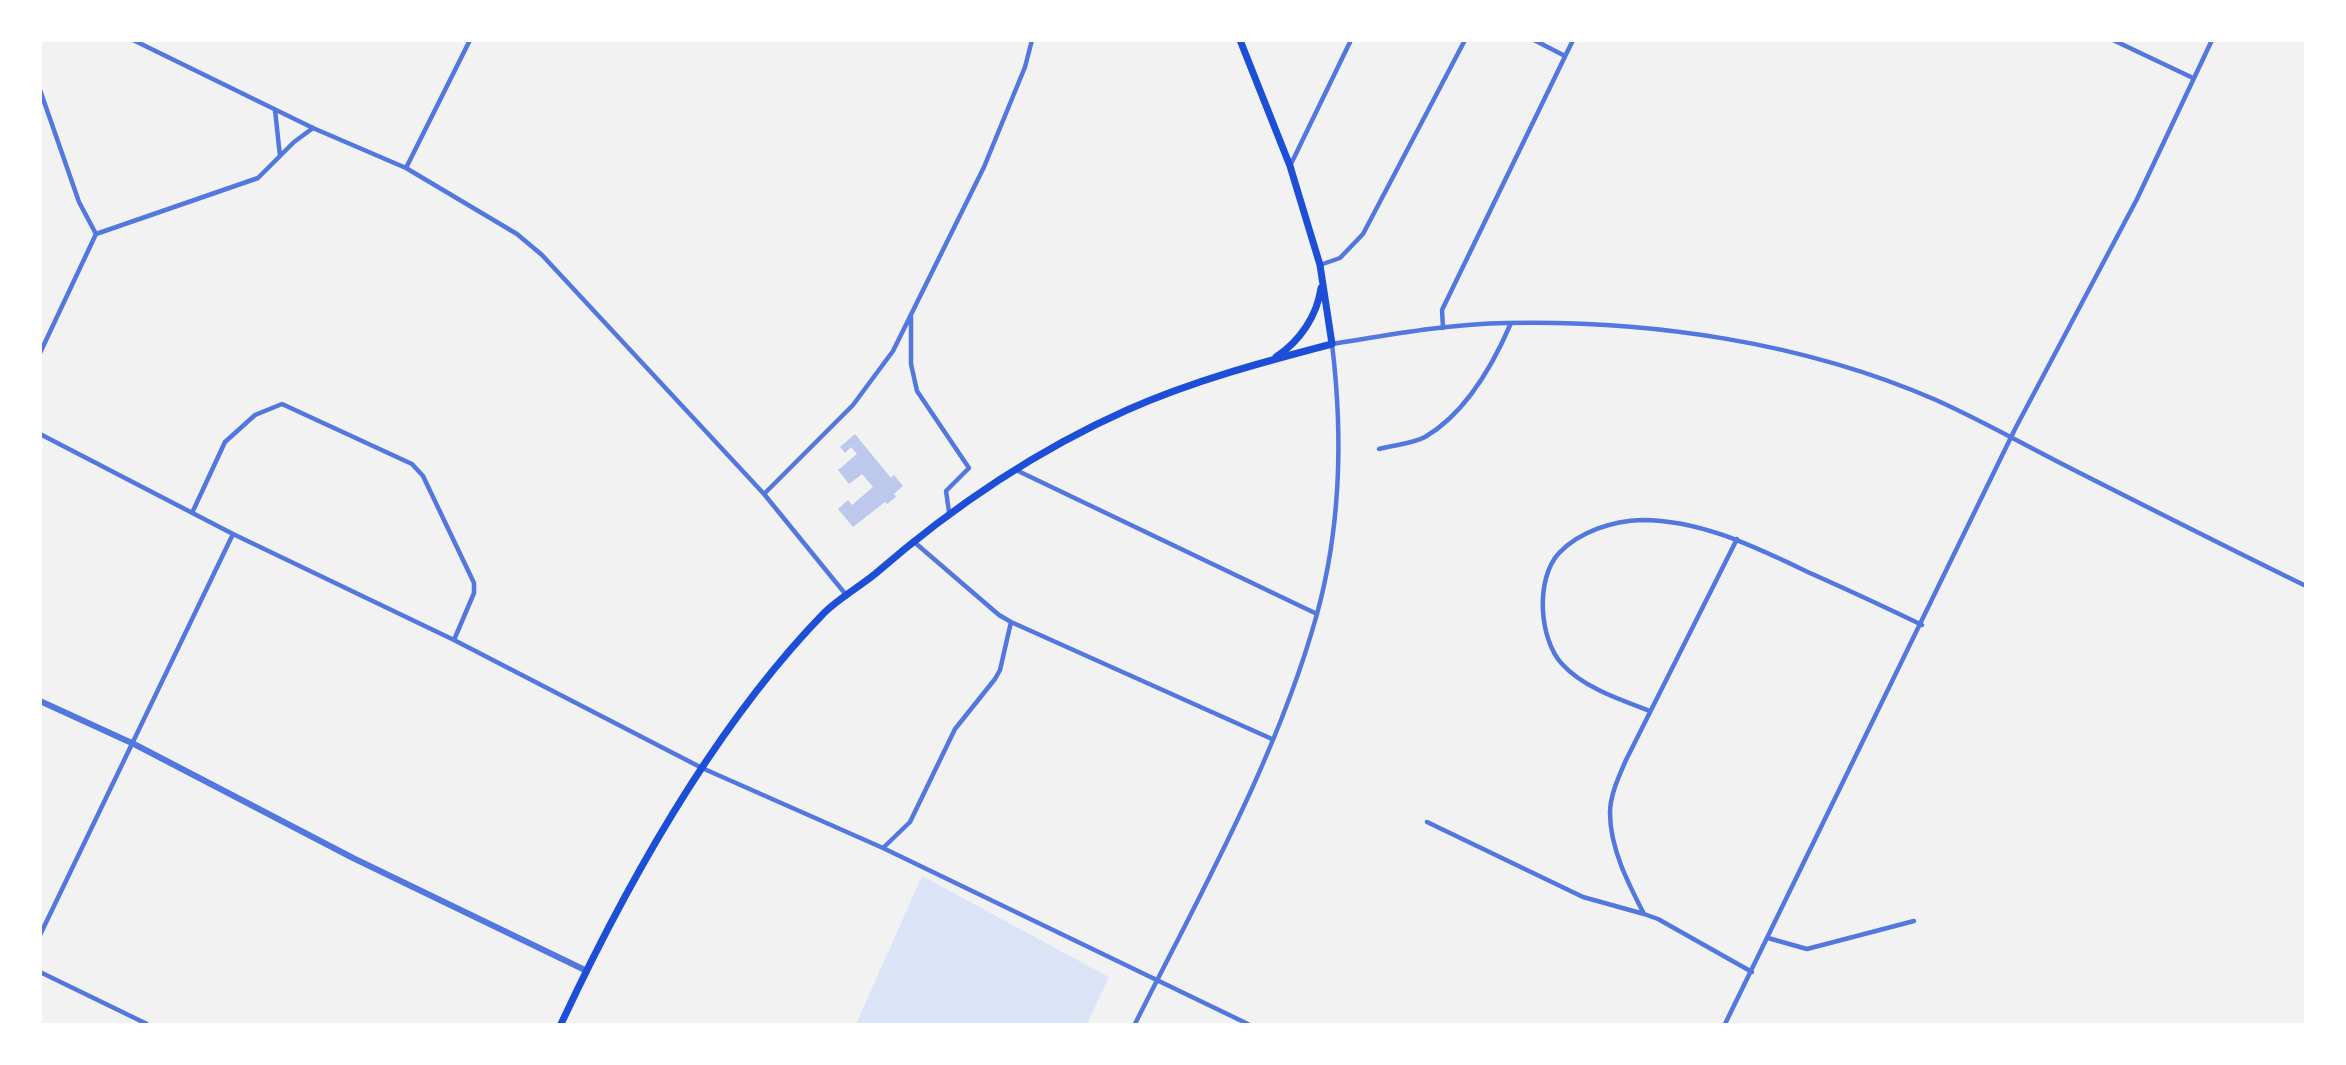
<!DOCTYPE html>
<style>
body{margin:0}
#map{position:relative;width:2346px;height:1065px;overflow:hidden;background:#f2f2f2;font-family:"IBM Plex Sans",sans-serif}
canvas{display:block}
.frame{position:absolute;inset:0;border:42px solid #fff;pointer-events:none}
</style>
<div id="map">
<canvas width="2346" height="1065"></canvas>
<div class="frame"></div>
</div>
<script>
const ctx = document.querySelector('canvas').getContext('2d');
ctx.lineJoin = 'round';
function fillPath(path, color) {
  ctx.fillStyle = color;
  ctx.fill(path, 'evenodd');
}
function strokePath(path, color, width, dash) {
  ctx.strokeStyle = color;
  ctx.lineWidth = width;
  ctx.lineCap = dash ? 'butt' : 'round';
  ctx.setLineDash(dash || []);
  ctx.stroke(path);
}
const green = new Path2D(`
 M922 876 1109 977 1087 1024H856Z`);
const building = new Path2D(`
 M855 434 891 478 894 475 903 486 894 494 896 497 887 504 885 502 853 527 838 509 848 500 852 505 873 487 862 474 849 484 838 470 857 454 851 447 845 453 840 447Z`);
const minor = new Path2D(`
 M133 40 313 128 406 168 517 234 542 255 764 494 847 596
 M1534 40 1565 56
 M2113 40 2193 78
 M40 41 41 40
 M40 90 79 202 96 234
 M275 110 280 156
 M1290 166 1351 40
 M406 168 470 40
 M1320 265 1340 258 1363 234 1465 40
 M911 317V364L917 391 969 468 946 491 949 512
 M1443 328 1442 310 1573 40
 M40 353 96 234 258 178 294 142 313 128
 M40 434 233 534 454 640 702 768 883 848 1248 1024
 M1379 449C1393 445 1412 444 1425 437 1466 413 1493 365 1511 323
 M1016 470 1317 614
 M764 494 853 405 893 351 984 167 1025 67 1032 40
 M192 513 225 442 255 415 282 404 412 464 423 476 474 583V593L454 640
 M1737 539 1626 760C1619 776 1610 795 1610 813 1610 848 1628 883 1644 914L1658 919 1752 972
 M913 541 999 615 1011 622 1272 739
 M1650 711C1621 700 1584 688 1562 664 1539 639 1535 579 1559 553 1580 531 1613 521 1642 520 1702 520 1757 548 1810 573 1848 590 1885 607 1922 625
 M1427 822 1583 897 1644 914
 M883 848 910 822 955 729 995 679 1000 670 1011 622
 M40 935 233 534
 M1768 938 1807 949 1914 921
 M40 972 147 1024
 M1135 1024C1201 892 1277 758 1317 614 1341 526 1343 434 1332 344 1389 335 1448 324 1506 323 1650 320 1803 342 1936 400 1983 421 2028 447 2074 470 2151 509 2228 548 2306 586
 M1725 1024 2015 429 2137 199 2212 40`);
const tertiary = new Path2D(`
 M40 701 134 744 353 858 587 971`);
const secondary = new Path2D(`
 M1276 357C1300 341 1317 316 1321 288
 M561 1024C626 885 716 724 824 613 838 599 859 587 875 574 951 508 1035 451 1127 410 1192 381 1263 362 1332 344L1320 265 1290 166 1240 40`);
fillPath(green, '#dbe4f7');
fillPath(building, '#bdc9ec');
strokePath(minor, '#5277de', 4.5);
strokePath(tertiary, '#5277de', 6);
strokePath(secondary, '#1d4ed8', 7);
</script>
